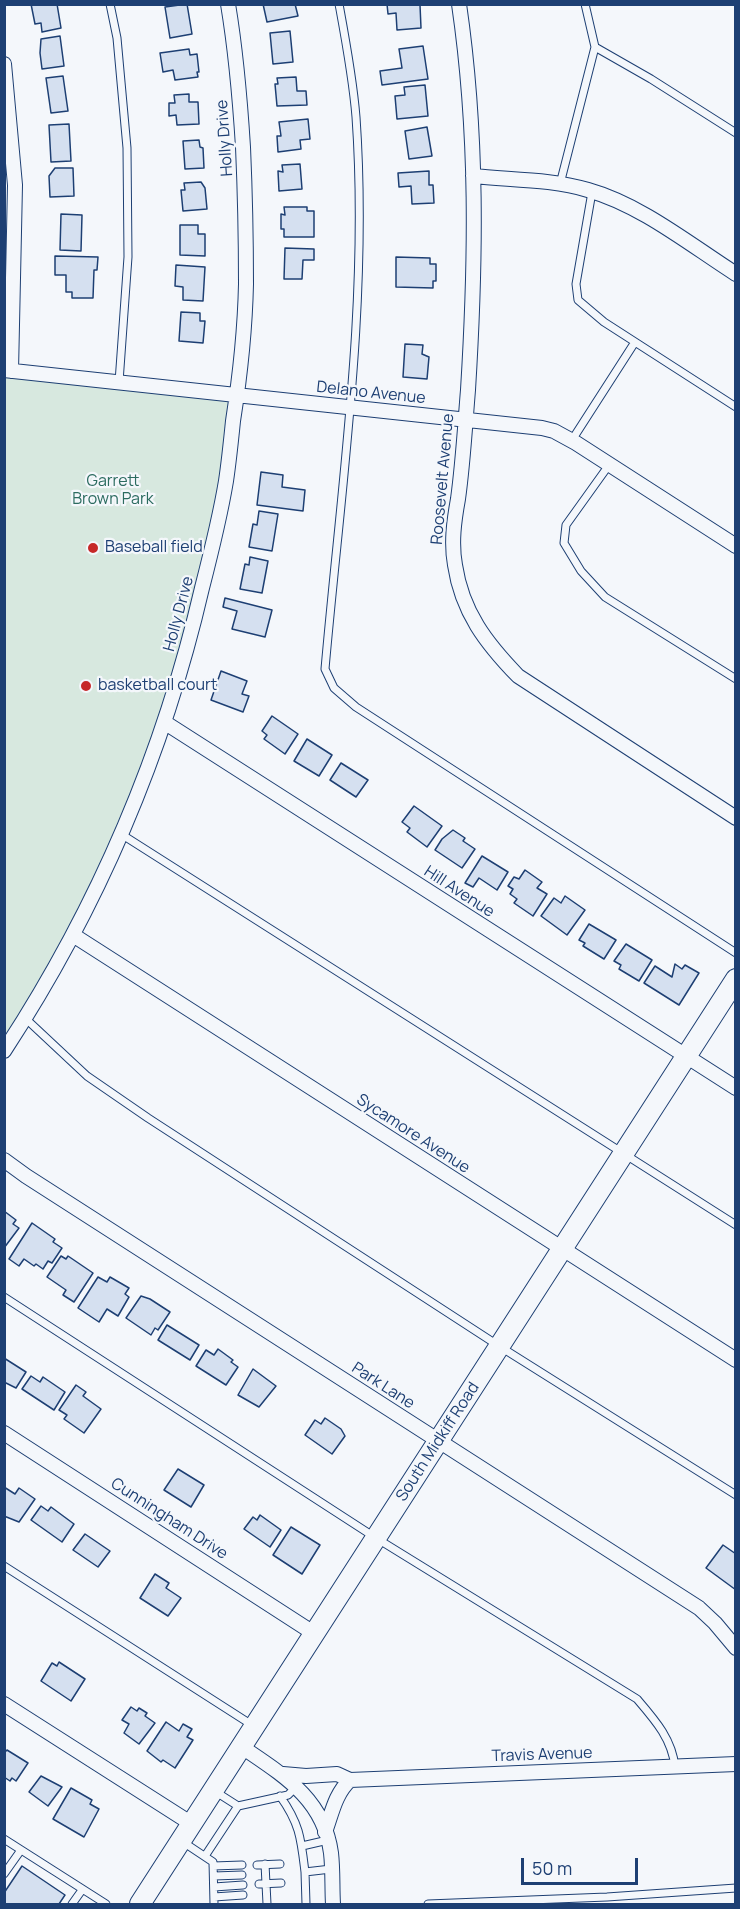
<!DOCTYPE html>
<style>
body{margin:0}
#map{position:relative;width:740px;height:1909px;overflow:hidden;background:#f4f7fb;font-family:Manrope,sans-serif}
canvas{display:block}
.frame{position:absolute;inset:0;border:6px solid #1d3f73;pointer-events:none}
.scale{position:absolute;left:521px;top:1858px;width:117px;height:27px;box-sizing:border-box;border:3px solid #1d3f73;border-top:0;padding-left:8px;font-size:18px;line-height:21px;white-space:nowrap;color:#1d3f73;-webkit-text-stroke:4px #f4f7fb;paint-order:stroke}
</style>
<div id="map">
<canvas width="740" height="1909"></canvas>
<div class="frame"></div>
<div class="scale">50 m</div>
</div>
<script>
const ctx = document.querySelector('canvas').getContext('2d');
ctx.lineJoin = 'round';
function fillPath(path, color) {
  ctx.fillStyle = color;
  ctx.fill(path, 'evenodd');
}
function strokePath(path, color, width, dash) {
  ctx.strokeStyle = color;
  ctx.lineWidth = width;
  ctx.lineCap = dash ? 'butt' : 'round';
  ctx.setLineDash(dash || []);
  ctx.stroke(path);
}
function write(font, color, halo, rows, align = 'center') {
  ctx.font = font + ' Manrope,sans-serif';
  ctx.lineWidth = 4.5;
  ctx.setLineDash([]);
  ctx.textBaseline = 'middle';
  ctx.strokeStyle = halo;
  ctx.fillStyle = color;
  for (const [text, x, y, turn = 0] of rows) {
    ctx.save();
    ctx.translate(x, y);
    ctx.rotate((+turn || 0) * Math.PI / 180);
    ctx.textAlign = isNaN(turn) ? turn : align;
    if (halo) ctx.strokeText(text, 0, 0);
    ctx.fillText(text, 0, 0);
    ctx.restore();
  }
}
const green = new Path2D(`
 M5 372 238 395 209 562 123 828 5 1050Z`);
const building = new Path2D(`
 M31 4H57L61 28 42 32 41 23 35 24Z
 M187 4 192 34 170 38 165 7Z
 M263 4H295L298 16 267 22Z
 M387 4 420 5 421 28 397 30 396 13 388 14Z
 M290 31 293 62 273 64 270 33Z
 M60 36 64 66 42 69 40 53 41 39Z
 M423 46 428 79 382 85 380 71 402 68 399 49Z
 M189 49 190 55 197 54 199 72H197L198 77 175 80 173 70 163 72 160 53Z
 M63 76 68 111 51 113 46 78Z
 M296 77 297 91H306L307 105 277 106 275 84H278L277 78Z
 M425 85 428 116 397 119 395 96 405 95 404 87Z
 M189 94V102H198L199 124 177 125 176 115 169 116V103H175L174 95Z
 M308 119 310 139 300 140 301 149 278 152 277 136H281L279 122Z
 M69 124 71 161 51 162 49 125Z
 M427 127 432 156 409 159 405 131Z
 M199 140 200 147 203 148 204 168 185 169 183 141Z
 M300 164 302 189 279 191 278 171 283 172 282 165Z
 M55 168H73L74 196 50 197 49 176Z
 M429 171V185H433L434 203 412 204 411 186 399 187 398 173Z
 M201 182 205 188 207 209 183 211 181 190H185L184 183Z
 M284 207H307V211H314V237H284V229H281V214L285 215Z
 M61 214 82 215 81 251 60 250Z
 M180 225H198V234H205V256L180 255Z
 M285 248 314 249V260H303L302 279H284Z
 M55 256 98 257 97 270H94L93 298H72V292H66V275H55Z
 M396 257 430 258V264H436V281H433V288L396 287Z
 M176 265 205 267 203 301 183 300V287L175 286Z
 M181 312 200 313V321H205L203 343 179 341Z
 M405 344 423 345 422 354 429 357 427 379 403 377Z
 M261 472 283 475 282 487 305 490 303 511 257 505Z
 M259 511 278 514 272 551 249 547 253 524 257 525Z
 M250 557 268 561 262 593 240 589 245 564 249 565Z
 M225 598 272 610 265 637 232 629 237 611 223 607Z
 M221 671 247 681 242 694 249 696 243 712 211 700Z
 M272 716 298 734 285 754 264 739 267 735 262 731Z
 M307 739 332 755 319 776 294 761Z
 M341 763 368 780 356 797 330 780Z
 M414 806 442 826 427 847 407 832 410 828 402 822Z
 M453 830 465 838 463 841 475 849 462 868 435 850 442 839Z
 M482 856 508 872 497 890 479 878 473 887 465 883Z
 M525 870 542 882 537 888 547 894 533 916 514 903 517 899 510 894 513 889 508 886 514 877 519 879Z
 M565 896 585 910 567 935 541 916 554 898 561 903Z
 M589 924 616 940 604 959 583 946 585 943 579 940Z
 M626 944 652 960 639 981 619 969 621 965 614 961Z
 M675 964 682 969 685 965 699 973 679 1005 644 983 655 966 672 977Z
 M4 1211 16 1220 13 1224 19 1228 4 1248Z
 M32 1223 55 1239 53 1242 62 1248 52 1263 48 1261 43 1269 36 1264 34 1266 24 1259 19 1266 9 1259Z
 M61 1256 66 1259 68 1256 93 1273 74 1302 63 1295 66 1290 47 1277Z
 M98 1277 107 1282 110 1277 129 1288 125 1294 129 1297 118 1316 107 1309 99 1322 78 1308Z
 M141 1296 150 1299 170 1312 158 1330 155 1328 151 1335 126 1318Z
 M167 1325 199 1345 190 1360 158 1340Z
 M218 1349 233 1360 231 1362 238 1367 226 1385 196 1366 206 1350 214 1355Z
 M4 1358 26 1372 16 1388 4 1382Z
 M253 1369 276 1386 259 1407 238 1395Z
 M31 1376 40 1382 43 1377 65 1392 54 1410 22 1389Z
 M76 1385 86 1392 83 1396 101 1409 84 1433 64 1419 67 1415 59 1410Z
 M325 1418 341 1429 345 1436 332 1454 305 1435 315 1420 321 1424Z
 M178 1469 204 1485 191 1507 164 1490Z
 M4 1487 15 1494 19 1488 35 1499 19 1522 4 1516Z
 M41 1506 48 1511 51 1507 74 1524 62 1542 31 1520Z
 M260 1515 281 1530 270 1547 244 1529 253 1517 257 1520Z
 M291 1527 320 1545 302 1574 273 1555Z
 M85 1534 110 1551 98 1567 73 1550Z
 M723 1545 736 1554V1590L706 1568Z
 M155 1574 169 1583 166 1588 181 1598 168 1616 140 1598Z
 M59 1662 85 1679 71 1701 41 1681 52 1663 57 1666Z
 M131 1707 137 1711 139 1708 147 1713 145 1716 155 1723 139 1744 124 1733 129 1724 122 1720Z
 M166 1722 179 1731 183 1724 192 1729 187 1737 193 1740 175 1768 163 1760 161 1762 147 1751Z
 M7 1750 28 1763 16 1781 12 1778 10 1781 4 1777V1753Z
 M41 1776 62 1787 48 1806 29 1792Z
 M71 1788 92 1800 90 1804 99 1809 84 1837 53 1819Z
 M22 1866 65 1895 59 1904H4V1893Z`);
const service = new Path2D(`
 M110 4 117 38 127 148 128 257 119 382
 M339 4C346 42 353 79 356 117 369 301 341 486 325 669L334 688 356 707 736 953
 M595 47 651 79 736 133
 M560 184 595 47 585 4
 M592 192 576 284 578 300 604 322 736 407
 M572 440 635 342
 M609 465 566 525 564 543 581 571 605 597 736 679
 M121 834 736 1225
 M25 1018 87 1076 148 1118 499 1346 736 1495
 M4 1297 376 1538 637 1699C655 1720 672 1739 675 1767
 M4 1566 252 1725
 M216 1792 238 1806 288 1795 296 1787
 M280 1796C300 1824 301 1839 305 1872L331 1869
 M4 1839 106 1904
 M183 1842 213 1862 214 1904
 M302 1846 328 1840
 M205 1856 238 1806
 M265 1864 267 1904
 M257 1865 280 1864
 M213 1866 242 1865
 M305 1872 306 1904
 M4 1874 21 1850
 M214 1876 242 1875
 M259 1884 281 1883
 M214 1887 243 1885
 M214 1897 243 1895
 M72 1904 82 1890
 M428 1904 607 1897 736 1888`);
const minor = new Path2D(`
 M459 4C478 134 476 260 468 390 465 426 463 463 458 499 454 521 451 543 455 565 462 612 486 643 518 676L736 818
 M4 64 15 185 11 371
 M473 176C511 180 552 179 588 190 641 205 689 244 736 274
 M4 370 542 428 554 431 576 443 736 546
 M164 722 736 1088
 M73 935 736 1360
 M4 1051C97 909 164 752 202 588 211 553 220 517 226 481 229 461 231 441 233 421 240 376 245 330 246 284 246 238 245 192 243 147 240 99 236 52 228 4
 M4 1160 26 1176 699 1608 715 1623 736 1648
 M4 1433 315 1634
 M4 1704 192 1824
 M242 1747C283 1775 324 1799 331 1853 333 1870 332 1888 333 1904
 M283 1774 306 1776 337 1774 350 1780 736 1764
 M325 1832C332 1813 335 1794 350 1780`);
const secondary = new Path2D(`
 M140 1904 736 979`);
const markers = [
 [93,548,6,"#c62828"],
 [86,686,6,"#c62828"]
];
const streetNames = [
 ["Holly Drive",225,138,-94],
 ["Delano Avenue",371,393,6],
 ["Roosevelt Avenue",443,479,-85],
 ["Holly Drive",179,614,-75],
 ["Hill Avenue",459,892,33],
 ["Sycamore Avenue",413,1134,33],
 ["Park Lane",383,1386,33],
 ["South Midkiff Road",438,1442,-57],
 ["Cunningham Drive",169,1519,33],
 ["Travis Avenue",542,1755,-2]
];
const parkNames = [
 ["Garrett",113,482],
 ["Brown Park",113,500]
];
const poiNames = [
 ["Baseball field",105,548],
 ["basketball court",98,686]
];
fillPath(green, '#d7e8df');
strokePath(green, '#687fa3', 1.5);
fillPath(building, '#d5e0f0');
strokePath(building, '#1d3f73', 1.5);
strokePath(service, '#1d3f73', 9);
strokePath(minor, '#1d3f73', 16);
strokePath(secondary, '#1d3f73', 22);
strokePath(service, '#f4f7fb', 7);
strokePath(minor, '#f4f7fb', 14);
strokePath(secondary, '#f4f7fb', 20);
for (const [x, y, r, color] of markers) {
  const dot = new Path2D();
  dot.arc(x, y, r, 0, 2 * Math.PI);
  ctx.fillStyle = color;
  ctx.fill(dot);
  strokePath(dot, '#f4f7fb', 2);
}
write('16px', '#1d3f73', '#f4f7fb', streetNames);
write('16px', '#2c6c60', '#f4f7fb', parkNames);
write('16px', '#1d3f73', '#f4f7fb', poiNames, 'left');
</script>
